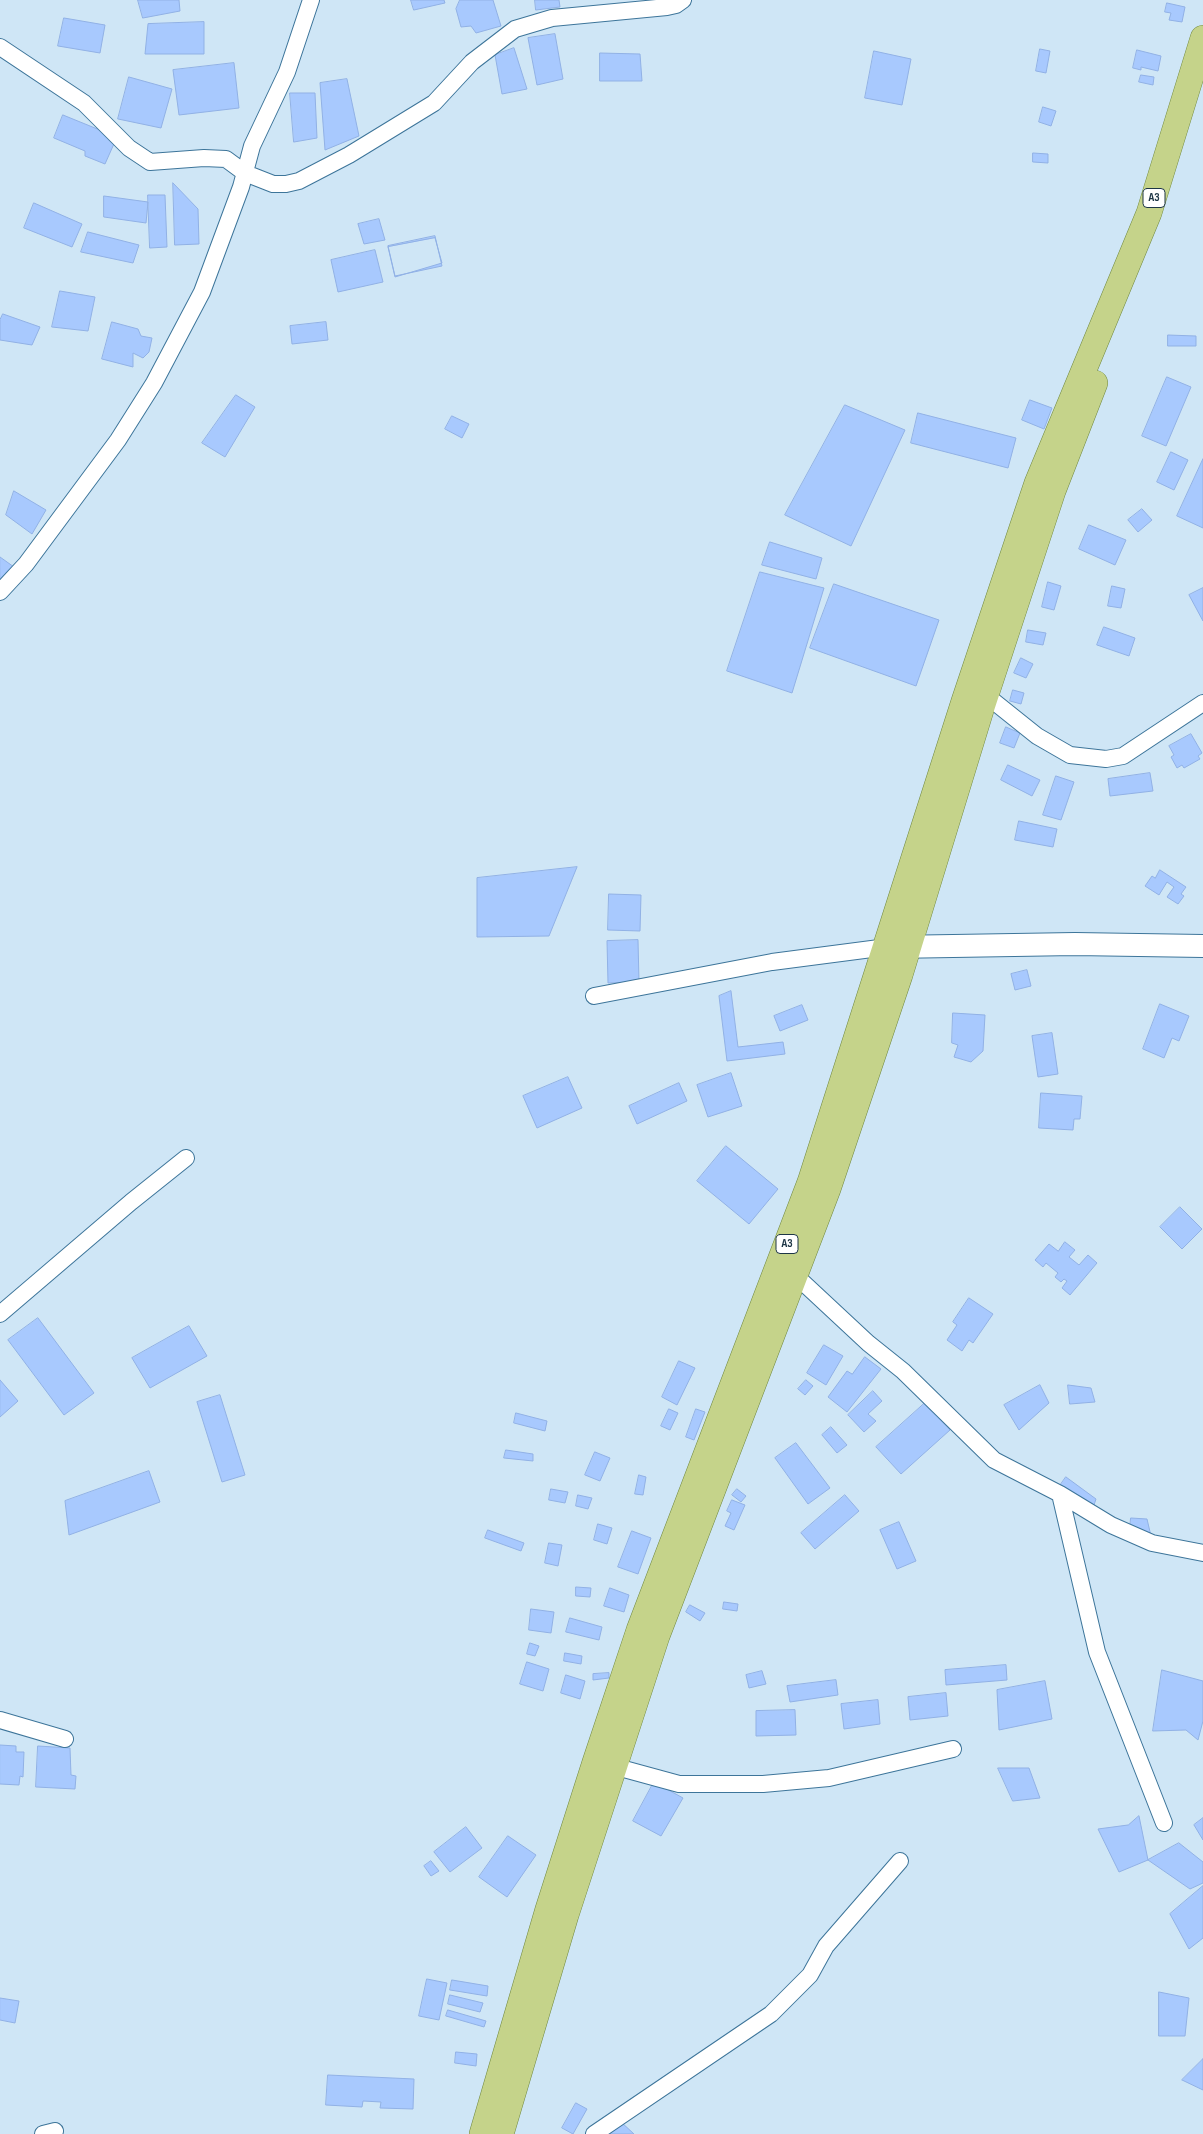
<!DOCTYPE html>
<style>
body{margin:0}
canvas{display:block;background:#cfe6f6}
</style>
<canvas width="1203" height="2134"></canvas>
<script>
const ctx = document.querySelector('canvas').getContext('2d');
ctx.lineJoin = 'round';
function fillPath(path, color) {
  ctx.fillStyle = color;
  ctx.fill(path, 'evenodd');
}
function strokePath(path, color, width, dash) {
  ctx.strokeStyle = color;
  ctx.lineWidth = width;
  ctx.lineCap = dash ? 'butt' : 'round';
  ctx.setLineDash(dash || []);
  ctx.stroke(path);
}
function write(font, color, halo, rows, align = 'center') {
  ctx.font = font + ' "Sofia Sans Condensed",sans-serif';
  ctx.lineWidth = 5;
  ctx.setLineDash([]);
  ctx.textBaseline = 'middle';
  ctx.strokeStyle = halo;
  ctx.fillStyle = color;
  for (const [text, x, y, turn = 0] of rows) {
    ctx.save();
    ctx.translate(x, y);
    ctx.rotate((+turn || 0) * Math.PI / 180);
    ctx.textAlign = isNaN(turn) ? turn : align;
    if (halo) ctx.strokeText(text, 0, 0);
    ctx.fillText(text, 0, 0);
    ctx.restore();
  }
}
const building = new Path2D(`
 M138 0H179L180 11 143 18Z
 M411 0H444L445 3 414 10Z
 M460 0H493L501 26 476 33 471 26 461 27 456 9Z
 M535 0H559L560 7 536 10Z
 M1167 3 1185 7 1182 22 1169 20 1171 13 1165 12Z
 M64 18 105 25 100 53 58 46Z
 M204 22V54H145L148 24Z
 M555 34 563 79 537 85 528 38Z
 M514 48 527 89 502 94 495 55Z
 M1040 49 1050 51 1046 73 1036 71Z
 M1137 50 1161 56 1158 71 1141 67V70L1133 68Z
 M874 51 911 59 902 105 865 98Z
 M600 53 640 54 642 81H600Z
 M234 63 239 108 179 115 173 70Z
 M1141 75 1154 77 1153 85 1139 82Z
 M129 77 172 89 161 128 118 119Z
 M347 79 359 136 325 150 320 83Z
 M290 93H315L317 138 294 142Z
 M1043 107 1056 111 1051 126 1039 122Z
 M63 115 117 137 105 164 85 156V151L54 138Z
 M1033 153 1048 154V163L1033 162Z
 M173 183 198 209 199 244 175 245Z
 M148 195H165L167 247 150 248Z
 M104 196 148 202 146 223 104 217Z
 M34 203 82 224 72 247 24 228Z
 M379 219 385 240 364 244 358 224Z
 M88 232 139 245 133 263 81 252Z
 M435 236 442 266 395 276 388 246Z
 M435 238 442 263 395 277 388 247Z
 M375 250 383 282 338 292 331 260Z
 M60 291 95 297 88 331 52 327Z
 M3 314 40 327 32 345 0 340V320Z
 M112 322 138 329 141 336 152 338 149 352 143 358 133 353V367L102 359Z
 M326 322 328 340 292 344 290 326Z
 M1168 335 1196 336V346H1168Z
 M1167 377 1191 387 1166 446 1142 436Z
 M236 395 255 407 225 457 202 443Z
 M1030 400 1052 408 1044 429 1022 420Z
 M845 405 905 430 851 546 785 515Z
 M918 413 1016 438 1008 468 911 443Z
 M452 416 469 424 462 438 445 429Z
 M1171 452 1188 460 1174 490 1157 482Z
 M1203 459V528L1177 516Z
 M14 491 46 510 32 534 6 515Z
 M1142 509 1152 520 1138 532 1128 520Z
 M1089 525 1126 540 1115 565 1079 549Z
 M770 542 822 558 816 579 762 565Z
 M0 557 14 567 0 583Z
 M760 572 824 588 792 693 727 671Z
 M1048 582 1061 586 1054 610 1042 607Z
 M834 584 939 620 916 686 810 648Z
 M1112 586 1125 589 1121 608 1108 606Z
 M1203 588V621L1189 595Z
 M1104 627 1135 638 1129 656 1097 645Z
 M1028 630 1046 633 1043 645 1026 642Z
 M1021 658 1033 664 1026 678 1014 673Z
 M1013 690 1024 693 1021 704 1010 701Z
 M1006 727 1020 733 1014 748 1000 743Z
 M1191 734 1202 753 1198 756 1200 759 1184 768 1182 765 1177 768 1171 757 1174 755 1169 746Z
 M1008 765 1040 780 1032 796 1001 780Z
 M1150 773 1153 791 1110 796 1108 779Z
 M1056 776 1074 782 1061 820 1043 815Z
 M1019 821 1057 829 1053 847 1015 840Z
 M577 867 549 936 477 937V878Z
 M1160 870 1186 887 1181 894 1184 896 1178 904 1167 897 1174 887 1167 882 1159 895 1145 886 1152 876 1155 878Z
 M609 894 641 895 640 931 608 930Z
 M638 940 639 982 608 983 607 941Z
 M1027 970 1031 986 1015 990 1011 974Z
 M731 991 738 1047 783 1042 785 1054 727 1061 719 996Z
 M1160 1004 1189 1016 1179 1041 1172 1038 1164 1058 1143 1049Z
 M802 1005 808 1020 780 1031 774 1016Z
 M953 1013 985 1015 983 1051 971 1062 954 1057 958 1045 952 1043Z
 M1052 1033 1058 1074 1038 1077 1032 1036Z
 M731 1073 742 1106 708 1117 697 1085Z
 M568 1077 582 1108 537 1128 523 1096Z
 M679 1083 687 1101 637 1124 629 1106Z
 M1041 1093 1082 1096 1080 1119H1074L1073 1130 1039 1128Z
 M726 1146 778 1189 749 1224 697 1181Z
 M1180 1207 1202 1229 1182 1249 1160 1227Z
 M1065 1242 1075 1250 1069 1257 1079 1265 1088 1255 1097 1263 1070 1295 1062 1288 1067 1281 1064 1279 1061 1282 1055 1277 1058 1273 1046 1263 1043 1267 1035 1260 1049 1244 1058 1251Z
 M969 1298 993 1314 973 1343 969 1340 962 1351 947 1340 957 1325 953 1322Z
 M38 1318 94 1393 64 1415 8 1340Z
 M189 1326 207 1356 150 1388 132 1358Z
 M824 1345 843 1356 826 1385 807 1373Z
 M865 1357 881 1369 847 1412 828 1397 847 1371 852 1374Z
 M679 1361 695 1368 677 1405 662 1397Z
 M0 1380 18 1401 0 1417Z
 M806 1380 813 1386 805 1395 798 1389Z
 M1040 1385 1049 1403 1019 1430 1004 1405Z
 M1068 1385 1091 1388 1095 1402 1070 1404Z
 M873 1391 882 1401 868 1414 876 1421 864 1432 848 1415Z
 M220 1395 245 1475 222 1482 197 1402Z
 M925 1403 950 1430 901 1474 876 1447Z
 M669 1409 678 1413 670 1430 661 1426Z
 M696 1409 705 1412 694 1440 686 1437Z
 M516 1413 547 1421 545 1431 514 1423Z
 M831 1427 847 1445 837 1453 822 1435Z
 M796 1443 830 1488 808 1504 775 1458Z
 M506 1450 533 1454V1461L504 1458Z
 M595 1452 610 1458 600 1481 585 1475Z
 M149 1471 160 1502 69 1535 65 1501Z
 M639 1475 646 1477 643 1495 635 1494Z
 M1066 1477 1096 1499 1093 1508 1059 1487Z
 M551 1489 568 1492 565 1503 549 1500Z
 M737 1489 746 1496 741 1502 732 1495Z
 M578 1495 592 1498 588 1509 576 1506Z
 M845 1495 859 1511 815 1549 801 1533Z
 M732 1500 745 1505 734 1530 725 1526 731 1513 727 1511Z
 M1131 1518 1147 1519 1151 1536 1130 1528Z
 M899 1522 916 1561 897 1569 880 1530Z
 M598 1524 612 1528 607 1544 594 1540Z
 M488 1530 524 1543 521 1551 485 1538Z
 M632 1531 651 1538 638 1574 618 1567Z
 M549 1543 562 1545 558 1566 545 1563Z
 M576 1587 591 1588 590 1597 576 1596Z
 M610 1588 629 1595 624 1612 604 1606Z
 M724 1602 738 1604 737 1611 723 1609Z
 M690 1605 705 1613 700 1621 686 1612Z
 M531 1609 554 1612 551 1633 529 1630Z
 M570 1618 602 1627 599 1640 566 1632Z
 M530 1643 539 1646 535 1656 527 1654Z
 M565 1653 582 1656 581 1664 564 1661Z
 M527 1662 549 1669 543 1691 520 1684Z
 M1006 1665 1007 1680 946 1685 945 1670Z
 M1162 1670 1203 1681V1721L1198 1740 1186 1730 1153 1731Z
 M762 1671 766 1684 749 1688 746 1675Z
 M609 1673V1678L593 1680V1674Z
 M566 1675 585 1681 580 1699 561 1693Z
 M836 1680 838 1695 790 1702 787 1686Z
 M1045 1681 1052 1719 999 1730 997 1690Z
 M946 1693 948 1716 910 1720 908 1697Z
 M878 1700 880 1724 844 1729 841 1704Z
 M795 1710 796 1735 756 1736V1711Z
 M0 1745 16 1746V1752H24L23 1777 20 1776 19 1785 0 1784Z
 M38 1746 70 1748 71 1775 76 1776 75 1789 36 1787Z
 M998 1768H1029L1040 1798 1013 1801Z
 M654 1782 683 1798 661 1836 633 1821Z
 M1139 1816 1148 1860 1119 1872 1098 1829 1128 1825Z
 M1203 1818V1840L1194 1825Z
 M466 1827 482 1848 450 1872 434 1852Z
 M508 1836 536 1855 507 1897 479 1877Z
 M1179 1843 1203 1862V1883L1190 1889 1148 1860Z
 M431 1861 439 1871 431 1876 424 1866Z
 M1203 1886V1938L1189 1949 1170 1914Z
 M427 1979 447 1983 439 2020 419 2016Z
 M452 1980 488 1986 487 1996 450 1990Z
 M1159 1992 1189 1998 1185 2036H1159Z
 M450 1995 483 2003 480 2012 448 2004Z
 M0 1998 19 2001 15 2023 0 2020Z
 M448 2010 486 2021 484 2027 446 2016Z
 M456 2052 477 2054 476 2066 455 2063Z
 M1203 2059V2090L1182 2080Z
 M328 2075 414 2079 413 2109 380 2108 381 2102 363 2101 362 2107 326 2105Z
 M576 2103 587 2109 573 2134 562 2128Z
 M620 2121 634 2134H608Z`);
const street = new Path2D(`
 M0 47 84 103 129 148 150 162 204 158 226 159 245 173 273 184H286L299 181 349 155 434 103 472 62 515 29 552 18 667 7 676 5 683 0
 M0 592 26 564 118 440 154 383 202 292 241 187 252 146 287 72 311 0
 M987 696 1037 736 1070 755 1106 759 1123 756 1203 703
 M594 996 772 962 887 947
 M795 1275 868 1343 903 1371 994 1460 1060 1494 1111 1525 1152 1543 1203 1553
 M0 1314 131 1202 186 1158
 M1060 1494 1097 1652 1164 1823
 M0 1720 65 1739
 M613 1766 679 1784H763L829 1778 953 1749
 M43 2134 55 2131
 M594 2134 771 2014 810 1975 826 1946 900 1861`);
const secondary = new Path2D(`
 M892 947 1075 944 1203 946`);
const primary = new Path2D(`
 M482 2134 548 1909 595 1762 639 1630 810 1182 964 701 1037 483 1149 213 1203 38
 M501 2134 566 1915 657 1636 828 1189 900 975 982 707 1053 491 1095 383`);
const shields = [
 [1154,198,22],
 [787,1244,22]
];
const shieldNames = [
 ["A3",1154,198],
 ["A3",787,1244]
];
fillPath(building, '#a8c9fe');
strokePath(building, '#91b1e5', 1);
strokePath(street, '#3d759a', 18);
strokePath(secondary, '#3d759a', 24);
strokePath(primary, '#718940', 26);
strokePath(street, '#fff', 16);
strokePath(secondary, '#fff', 22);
strokePath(primary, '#c5d38a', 25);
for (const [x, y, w] of shields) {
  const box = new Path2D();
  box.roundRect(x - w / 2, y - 9.5, w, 19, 4);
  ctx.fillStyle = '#fff';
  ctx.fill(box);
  strokePath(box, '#1e3646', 1);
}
write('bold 12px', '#1e3646', null, shieldNames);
</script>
